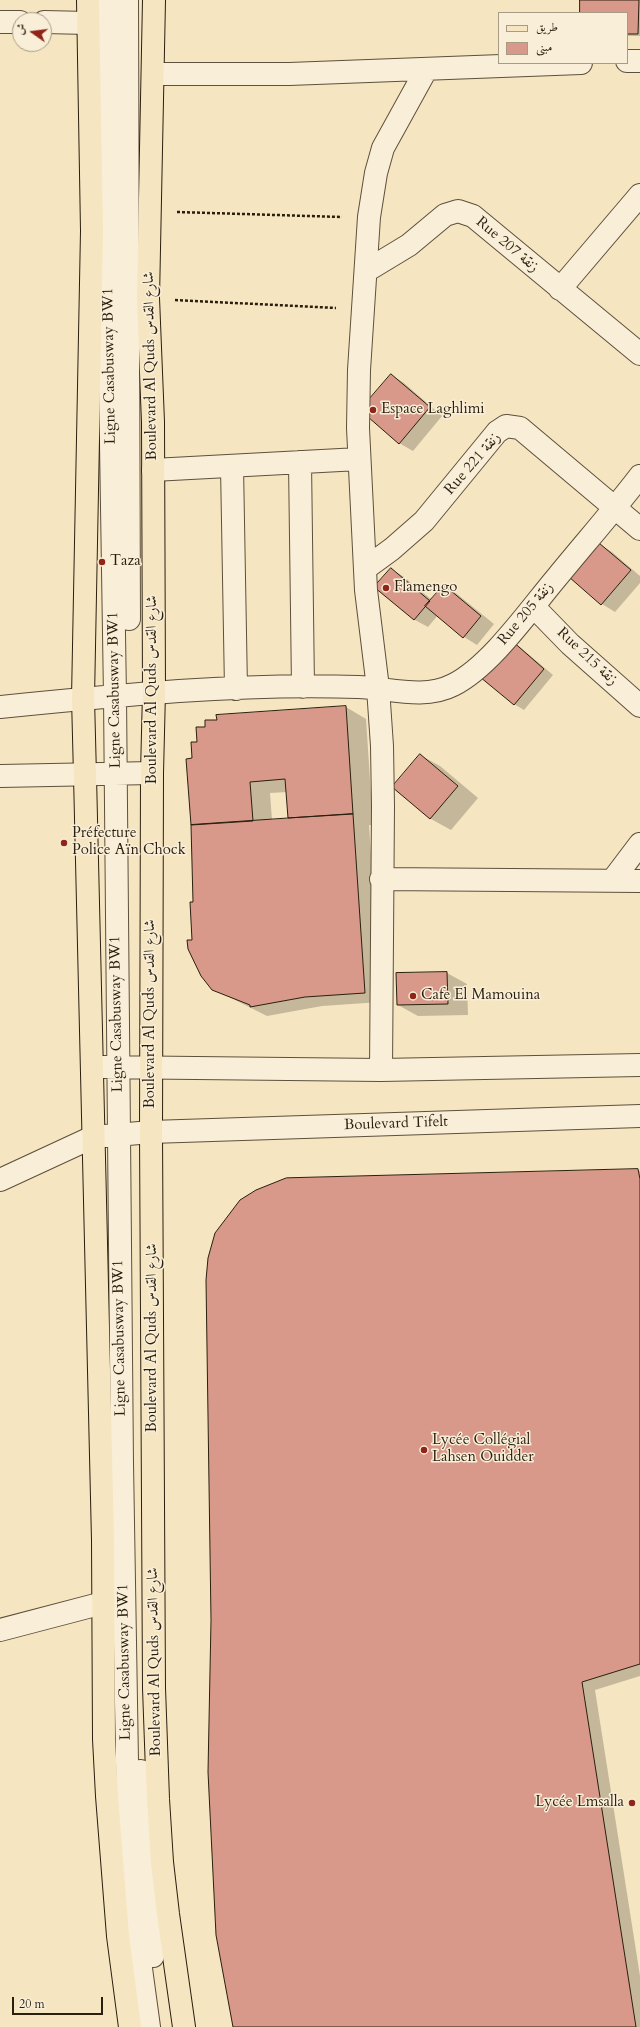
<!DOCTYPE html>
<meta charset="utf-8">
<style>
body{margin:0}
#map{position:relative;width:640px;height:2027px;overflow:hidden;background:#f6e5c1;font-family:Cardo,Amiri,serif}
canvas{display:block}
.legend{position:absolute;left:498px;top:12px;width:130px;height:52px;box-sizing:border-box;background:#f9eed7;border:1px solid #a69b87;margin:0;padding:5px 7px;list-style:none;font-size:12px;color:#2a1f0f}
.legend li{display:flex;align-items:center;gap:8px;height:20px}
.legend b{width:20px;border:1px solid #a69b87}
.north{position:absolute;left:12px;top:12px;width:40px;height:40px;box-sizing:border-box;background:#f9eed7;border:1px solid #a69b87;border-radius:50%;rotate:284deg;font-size:11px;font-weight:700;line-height:16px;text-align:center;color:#2a1f0f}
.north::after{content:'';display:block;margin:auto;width:14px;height:18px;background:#8f2418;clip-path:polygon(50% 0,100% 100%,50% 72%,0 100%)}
.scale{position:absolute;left:12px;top:1997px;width:91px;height:18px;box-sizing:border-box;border:2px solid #2a1f0f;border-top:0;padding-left:5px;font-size:12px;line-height:14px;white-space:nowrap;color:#2a1f0f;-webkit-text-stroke:3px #f9eed7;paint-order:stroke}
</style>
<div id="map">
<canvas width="640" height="2027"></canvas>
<ul class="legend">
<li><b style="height:5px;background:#f6e5c1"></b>طريق</li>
<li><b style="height:11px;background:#d8988a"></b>مبنى</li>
</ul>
<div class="north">ش</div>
<div class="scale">20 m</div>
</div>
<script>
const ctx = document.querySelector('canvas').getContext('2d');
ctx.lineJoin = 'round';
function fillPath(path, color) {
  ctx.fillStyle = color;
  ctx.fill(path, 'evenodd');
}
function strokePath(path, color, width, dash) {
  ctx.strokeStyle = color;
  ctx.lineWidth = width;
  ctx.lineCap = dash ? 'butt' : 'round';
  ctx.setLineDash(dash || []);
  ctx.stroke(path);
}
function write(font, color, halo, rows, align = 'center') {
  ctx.font = font + ' Cardo,Amiri,serif';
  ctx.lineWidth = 3;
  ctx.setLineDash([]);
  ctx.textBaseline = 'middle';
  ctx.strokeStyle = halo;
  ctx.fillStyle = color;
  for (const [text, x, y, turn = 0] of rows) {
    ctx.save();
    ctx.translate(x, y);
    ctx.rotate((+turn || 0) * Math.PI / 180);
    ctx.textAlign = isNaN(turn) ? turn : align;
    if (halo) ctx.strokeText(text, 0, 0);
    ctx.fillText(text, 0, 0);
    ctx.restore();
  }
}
const shadow = new Path2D(`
 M581 0H640V36H627V13H581Z
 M391 375 404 383 442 416 413 451 399 443Z
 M599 544 612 552 640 576V583L615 612 602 604 571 577Z
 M391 569 404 577 432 600 444 586 457 594 494 624 477 645 464 637 438 615 428 627 415 620 376 587Z
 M511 642 520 647 553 675 524 710 514 704Z
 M346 707 366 719 373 825H369L381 1002 322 1006 267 1016 213 989 193 941V759ZM287 792 289 817 291 819 272 820 270 793Z
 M420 755 440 766 478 798 451 830 431 819 393 787Z
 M447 973 467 984 468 1015 418 1016 398 1005Z
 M638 1170 640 1171V1676L595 1690 640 1976V2027H234L212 1620 216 1233 240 1201Z`);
const building = new Path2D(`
 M580 0H639L638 34H627V13H580Z
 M391 374 430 407 399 444 360 410Z
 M599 543 631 570 601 605 569 577Z
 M391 568 430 601 414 620 374 587Z
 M444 585 481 616 463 638 425 606Z
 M511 640 544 669 514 705 480 677Z
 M346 706 353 814 288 818 285 779 250 782 253 821 191 825 186 759 192 758 191 742H197L196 727H205V720H217L216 715Z
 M420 754 458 786 430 819 392 787Z
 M353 814 365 993 305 997 250 1007V1005L212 990 201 976 188 949 187 940H192L190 902H193L191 825Z
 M447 972 448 1004 397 1005 396 973Z
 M638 1169 640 1179V1664L582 1682 636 2027H233L216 1935 208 1772 211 1620 206 1280 208 1258 215 1233 240 1200 256 1190 286 1178Z`);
const path = new Path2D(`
 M177 212 342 217
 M175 300 336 308`);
const minor = new Path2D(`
 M107 0V191L115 696 122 1463 129 1881 149 2027
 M127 0 129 619
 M0 22H20
 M44 22 88 23
 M627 61H640
 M153 74H289L581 63
 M366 271 409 245 445 215 458 211 473 216 640 354
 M560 289 640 195
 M300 462 303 687
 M232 466 236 689
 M153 470 359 459
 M366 568 392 549 424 521 497 432 506 426 520 428 640 529
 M534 607 570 644 640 706
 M0 707C119 695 239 683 358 687 389 688 424 700 453 685 491 666 530 609 558 576 585 543 614 510 640 476
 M0 776 152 773
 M381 879 640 881
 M612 881 640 844
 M103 1067 381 1070 640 1065
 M381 1070 383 806 382 746 378 688 366 590 358 428 359 370 369 217 376 173 383 148 426 70
 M0 1180 93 1137 151 1132 640 1116
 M0 1630 103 1603
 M141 1771 153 1956`);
const major = new Path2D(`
 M88 0 92 231 83 698 85 776 103 1540 104 1739 107 1796 118 1936 130 2027
 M154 0 148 298 153 422 154 692 152 773 151 1132 154 1688 158 1799 162 1862 168 1914 184 2027`);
const markers = [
 [373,410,4,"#8f2418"],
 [102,562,4,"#8f2418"],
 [386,588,4,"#8f2418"],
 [64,843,4,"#8f2418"],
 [413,996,4,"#8f2418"],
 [424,1450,4,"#8f2418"],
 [632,1803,4,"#8f2418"]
];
const streetNames = [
 ["Rue 207 زنقة",507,245,40],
 ["Ligne Casabusway BW1",110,366,-91],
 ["Boulevard Al Quds شارع القدس",151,366,-91],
 ["Rue 221 زنقة",473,464,-49],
 ["Rue 205 زنقة",526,614,-50],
 ["Rue 215 زنقة",587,657,43],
 ["Ligne Casabusway BW1",115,690,-91],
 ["Boulevard Al Quds شارع القدس",153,690,-90],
 ["Ligne Casabusway BW1",117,1014,-91],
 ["Boulevard Al Quds شارع القدس",151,1014,-90],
 ["Boulevard Tifelt",396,1124,-2],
 ["Ligne Casabusway BW1",120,1338,-91],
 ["Boulevard Al Quds شارع القدس",153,1338,-90],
 ["Ligne Casabusway BW1",125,1662,-91],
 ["Boulevard Al Quds شارع القدس",155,1662,-91]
];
const poiNames = [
 ["Espace Laghlimi",381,410],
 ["Taza",110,562],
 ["Flamengo",394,588],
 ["Préfecture",72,834],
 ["Police Aïn Chock",72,851],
 ["Cafe El Mamouina",421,996],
 ["Lycée Collégial",432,1441],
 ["Lahsen Ouidder",432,1458],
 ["Lycée Lmsalla",624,1803,"right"]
];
fillPath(shadow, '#0003');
fillPath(building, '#d8988a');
strokePath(building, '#2a1f0f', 1);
strokePath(minor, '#5d503c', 24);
strokePath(major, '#2a1f0f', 24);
strokePath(path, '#2a1f0f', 2.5, [3, 2]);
strokePath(minor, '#f9eed7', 22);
strokePath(major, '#f6e5c1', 22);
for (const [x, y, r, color] of markers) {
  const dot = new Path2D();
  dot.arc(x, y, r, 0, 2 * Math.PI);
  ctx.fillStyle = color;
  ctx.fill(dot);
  strokePath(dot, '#f9eed7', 1.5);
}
write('15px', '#2a1f0f', '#f9eed7', streetNames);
write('15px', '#2a1f0f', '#f9eed7', poiNames, 'left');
</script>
